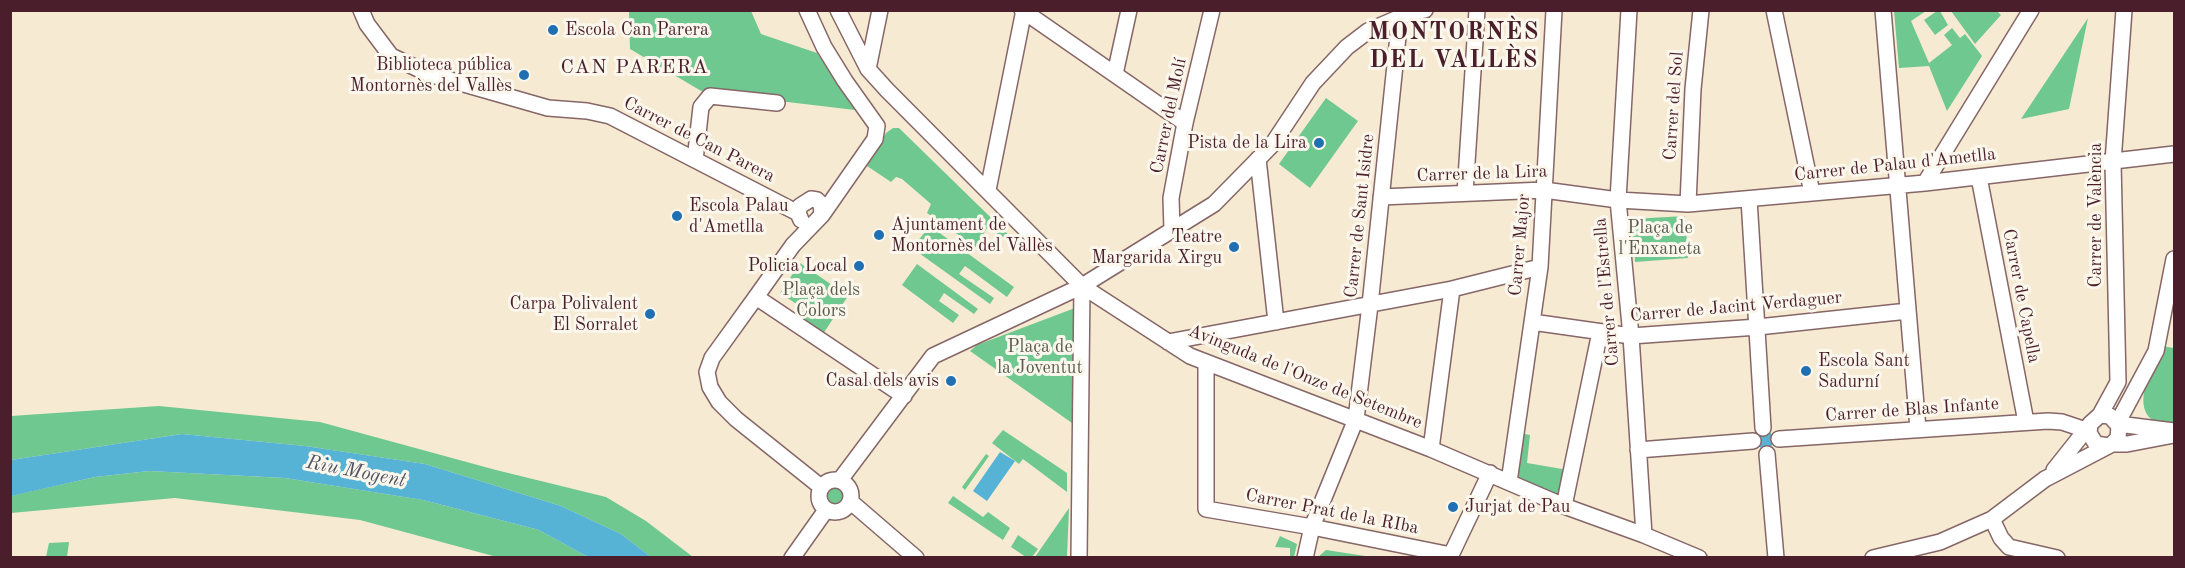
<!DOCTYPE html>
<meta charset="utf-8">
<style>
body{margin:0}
#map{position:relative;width:2185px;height:568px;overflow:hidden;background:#f6ead3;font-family:"Old Standard TT",serif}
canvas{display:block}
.frame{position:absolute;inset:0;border:12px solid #4a1f2b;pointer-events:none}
</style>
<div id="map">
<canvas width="2185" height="568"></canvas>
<div class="frame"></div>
</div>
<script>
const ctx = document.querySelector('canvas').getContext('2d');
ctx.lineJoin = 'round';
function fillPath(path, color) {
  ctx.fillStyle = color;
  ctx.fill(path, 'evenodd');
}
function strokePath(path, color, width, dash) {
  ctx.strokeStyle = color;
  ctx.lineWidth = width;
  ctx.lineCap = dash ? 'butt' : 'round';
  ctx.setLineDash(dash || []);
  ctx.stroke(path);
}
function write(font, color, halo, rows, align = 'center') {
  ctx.font = font + ' "Old Standard TT",serif';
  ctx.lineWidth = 6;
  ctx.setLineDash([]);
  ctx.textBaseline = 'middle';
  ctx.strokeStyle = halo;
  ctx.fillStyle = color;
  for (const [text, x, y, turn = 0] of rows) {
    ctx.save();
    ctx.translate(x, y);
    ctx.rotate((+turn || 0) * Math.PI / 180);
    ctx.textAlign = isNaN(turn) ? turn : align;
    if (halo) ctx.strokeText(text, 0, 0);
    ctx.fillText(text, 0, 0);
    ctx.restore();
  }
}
const green = new Path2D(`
 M629 11H751L761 34 817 53 855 110 703 92 630 49Z
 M1894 11H1926L1911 21 1929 63 1952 45 1944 35 1952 28 1960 38 1965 34 1982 56 1947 111 1929 66 1899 68Z
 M1937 11H1940L1948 25 1935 35 1924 20Z
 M1951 11H1997L2001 15 1975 44Z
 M2088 18 2069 109 2021 119Z
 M1326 98 1358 121 1310 188 1279 164Z
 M893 128H899L1020 246 987 228 976 247 927 213 931 204 902 179 896 177 891 182 867 166 886 133Z
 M1685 216 1688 258 1635 262 1632 219Z
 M930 226 1014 287 1007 297 965 266 959 274 994 298 990 304 912 248Z
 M800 263 848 296 823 334 798 317 804 309 780 293Z
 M917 264 978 309 974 314 944 293 939 301 959 315 953 323 902 285Z
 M1075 308 1077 333 1072 423 970 351 977 345Z
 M2161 346 2174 348V427C2168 425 2157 424 2152 420 2131 403 2154 365 2161 346Z
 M159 406 320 422 496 470 606 497 646 521 693 557H651L621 534 561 506 425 464 305 446 182 434 11 460V416Z
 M1003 430 1067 473V492L1023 459 1019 464 992 443Z
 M1520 433 1530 435 1527 463 1568 470 1561 500 1513 479Z
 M986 454 989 456 965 490 962 487Z
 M149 471 285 478 423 500 539 530 588 557H497L360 520 175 498 11 513 10 496 95 477Z
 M825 496a9 9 0 1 1 18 0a9 9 0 1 1-18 0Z
 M953 496 983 517 988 512 1010 528 1003 540 948 503Z
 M1069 508 1067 557H1035Z
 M1018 535 1038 549 1032 557H1026L1011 547Z
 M1280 536 1297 544 1294 557H1290V548L1275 547Z
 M69 542 67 557H46L49 543Z
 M1326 550 1372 557H1318Z`);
const water = new Path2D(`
 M1756 440a9 9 0 1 1 18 0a9 9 0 1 1-18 0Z
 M182 434 305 446 425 464 561 506 621 534 651 557H588L539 530 423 500 285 478 149 471 95 477 11 496V460Z
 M1000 452 1015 461 987 501 973 491Z`);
const minor = new Path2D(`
 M361 10 367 24 391 56 429 74 548 108 587 111 610 116 798 213
 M807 10 824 47 845 81 877 126 875 139 822 215 793 245 756 297 712 358 707 372 710 387 719 402 736 419 821 487
 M838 10 868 69 887 90 1082 286 1190 356 1431 449 1564 506 1644 535 1699 558
 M1022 10 1185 123
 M1629 10 1618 200 1631 336 1644 535
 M1774 10 1812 193
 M1883 10 1918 429
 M868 69 880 10
 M1115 74 1129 10
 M1258 159 1276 322
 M695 160 701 107 710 96 777 103
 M1979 177 2026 422
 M1925 183 2031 10
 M988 190 1024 10
 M1465 193 1477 10
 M1381 197 1544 190 1618 200 1688 204 1925 183 2174 154
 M1749 199 1763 428
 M1688 204 1693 89 1701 10
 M801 220 798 213 800 206 811 199 817 200 821 204 822 215
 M1172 230 1171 198 1185 123 1212 10
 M756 297 904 396
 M1532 322 1631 336 1758 327 1908 311
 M1168 342 1452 289 1540 267
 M1206 362V509L1312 527 1451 555 1490 473
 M2100 415 2118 382 2113 162 2124 10
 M2118 422 2156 351 2174 259
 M2118 424 2174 431
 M1779 439 2048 421 2062 422 2089 431
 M2112 444H2127L2174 435
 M1431 449 1452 289
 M1638 450 1753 441
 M1767 454 1776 558
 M2054 470 2081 436 2089 432
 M819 496a16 16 0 1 1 32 0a16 16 0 1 1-32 0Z
 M840 480 933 356 1082 286 1214 204 1272 145 1313 83 1347 47 1368 31 1410 13 1425 10
 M1509 482 1540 267 1554 10
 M851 502 916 558
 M1564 506 1600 332
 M1992 519 2001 538 2009 547 2057 558
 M792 558 826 510
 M1079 558 1082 286
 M1305 558 1312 527 1356 419 1370 305 1400 17
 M1873 558 1940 542 1992 519 2045 479 2112 444 2118 438 2119 426 2110 416 2100 415 2090 424 2089 433 2096 444 2108 446`);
const markers = [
 [553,30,6,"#1f6fb2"],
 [524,75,6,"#1f6fb2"],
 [1319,143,6,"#1f6fb2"],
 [677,216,6,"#1f6fb2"],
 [879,235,6,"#1f6fb2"],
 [1234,247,6,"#1f6fb2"],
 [859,266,6,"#1f6fb2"],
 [650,314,6,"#1f6fb2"],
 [1806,371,6,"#1f6fb2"],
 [951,381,6,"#1f6fb2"],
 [1453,507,6,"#1f6fb2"]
];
const poiNames = [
 ["Escola Can Parera",565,30,"left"],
 ["Biblioteca pública",512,65],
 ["Montornès del Vallès",512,86],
 ["Pista de la Lira",1307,143],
 ["Escola Palau",689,206,"left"],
 ["d'Ametlla",689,227,"left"],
 ["Ajuntament de",891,225,"left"],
 ["Montornès del Vallès",891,246,"left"],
 ["Teatre",1222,237],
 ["Margarida Xirgu",1222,258],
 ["Policia Local",847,266],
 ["Carpa Polivalent",638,304],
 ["El Sorralet",638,325],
 ["Escola Sant",1818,361,"left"],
 ["Sadurní",1818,382,"left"],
 ["Casal dels avis",939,381],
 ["Jurjat de Pau",1465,507,"left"]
];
const streetNames = [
 ["Carrer del Sol",1674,106,-86],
 ["Carrer del Molí",1169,116,-78],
 ["Carrer de Can Parera",699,140,27],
 ["Carrer de Palau d'Ametlla",1895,165,-6],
 ["Carrer de la Lira",1482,174,-2],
 ["Carrer de València",2096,215,-90],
 ["Carrer de Sant Isidre",1360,216,-84],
 ["Carrer Major",1520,245,-85],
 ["Carrer de l'Estrella",1607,292,-95],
 ["Carrer de Capella",2021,296,79],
 ["Carrer de Jacint Verdaguer",1736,307,-5],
 ["Avinguda de l'Onze de Setembre",1305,377,22],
 ["Carrer de Blas Infante",1912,410,-4],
 ["Carrer Prat de la RIba",1332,512,11]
];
const parkNames = [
 ["Plaça de",1660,228],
 ["l'Enxaneta",1660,249],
 ["Plaça dels",821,290],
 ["Colors",821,311],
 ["Plaça de",1040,347],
 ["la Joventut",1040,368]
];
const neighbourhoodNames = [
 ["CAN PARERA",635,68]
];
const waterNames = [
 ["Riu Mogent",356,472,11]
];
const districtNames = [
 ["MONTORNÈS",1454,33],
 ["DEL VALLÈS",1454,61]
];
fillPath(green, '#6fc88f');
fillPath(water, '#56b3d5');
strokePath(minor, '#866666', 18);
strokePath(minor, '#fff', 15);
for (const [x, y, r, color] of markers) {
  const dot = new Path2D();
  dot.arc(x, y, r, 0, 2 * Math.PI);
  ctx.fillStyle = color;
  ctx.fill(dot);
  strokePath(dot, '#fbf7ec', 2);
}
write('18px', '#4a1f2b', '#fbf7ec', poiNames, 'right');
write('18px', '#4a1f2b', '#fbf7ec', streetNames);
write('18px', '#575a4e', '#fbf7ec', parkNames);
ctx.letterSpacing = '1.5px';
write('20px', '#4a1f2b', '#fbf7ec', neighbourhoodNames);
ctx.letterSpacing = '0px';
write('italic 20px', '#4e5366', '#fbf7ec', waterNames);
ctx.letterSpacing = '1.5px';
write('bold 24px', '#4a1f2b', '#fbf7ec', districtNames);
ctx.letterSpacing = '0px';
</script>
